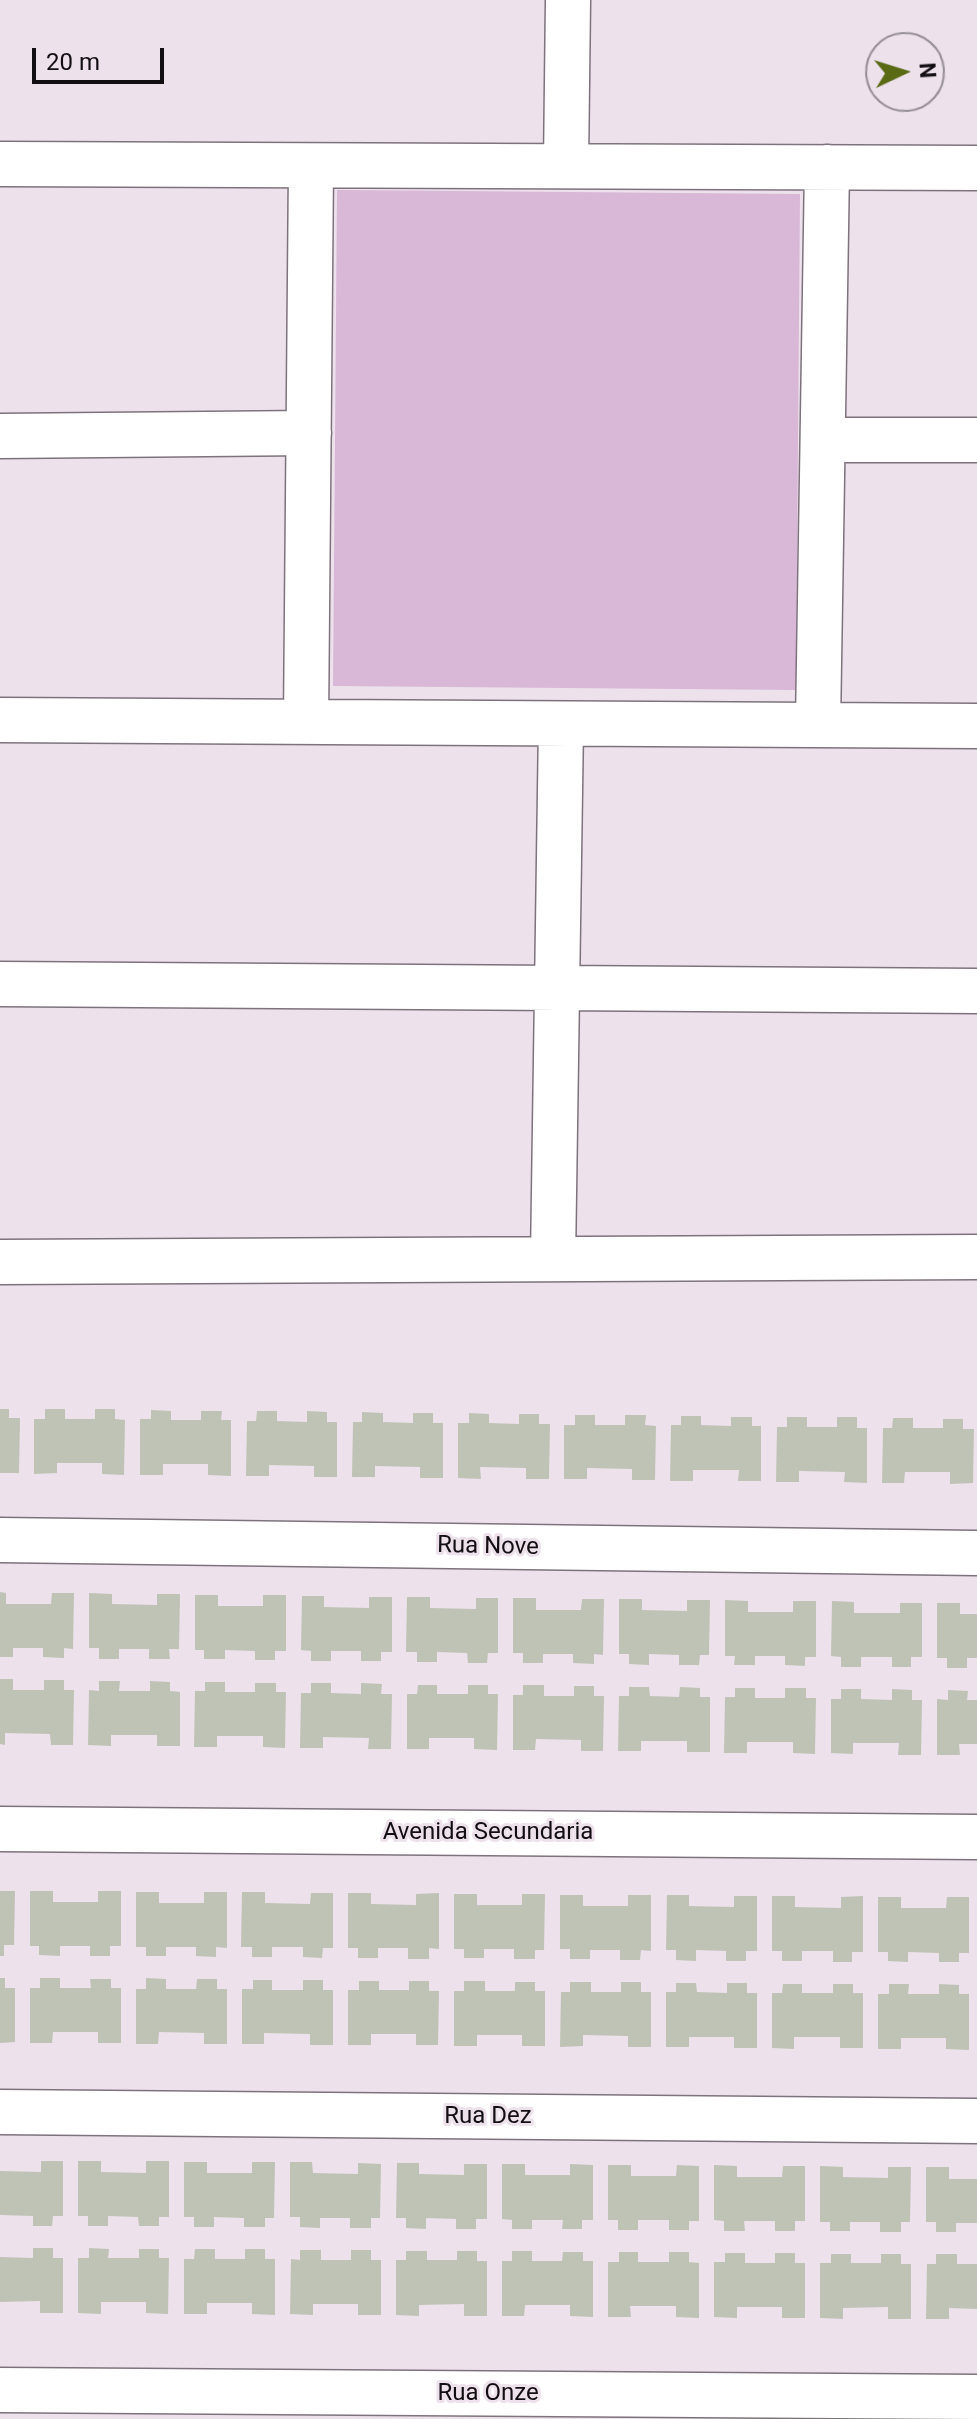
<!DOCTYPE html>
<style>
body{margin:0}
#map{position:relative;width:977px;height:2419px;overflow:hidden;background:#ede1ec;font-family:Roboto,sans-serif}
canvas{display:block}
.north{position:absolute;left:865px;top:32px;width:80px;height:80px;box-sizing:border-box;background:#ede1ec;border:2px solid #958d95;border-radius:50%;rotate:86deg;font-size:22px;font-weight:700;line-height:32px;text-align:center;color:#120e12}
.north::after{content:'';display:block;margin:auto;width:28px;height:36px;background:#5a6a14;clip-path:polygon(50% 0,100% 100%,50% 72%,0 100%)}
.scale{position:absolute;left:32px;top:48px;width:132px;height:36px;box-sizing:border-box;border:4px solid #120e12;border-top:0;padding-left:10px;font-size:24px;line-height:28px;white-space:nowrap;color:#120e12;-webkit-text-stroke:6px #ede1ec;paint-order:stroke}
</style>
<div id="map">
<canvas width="977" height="2419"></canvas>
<div class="north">N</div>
<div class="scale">20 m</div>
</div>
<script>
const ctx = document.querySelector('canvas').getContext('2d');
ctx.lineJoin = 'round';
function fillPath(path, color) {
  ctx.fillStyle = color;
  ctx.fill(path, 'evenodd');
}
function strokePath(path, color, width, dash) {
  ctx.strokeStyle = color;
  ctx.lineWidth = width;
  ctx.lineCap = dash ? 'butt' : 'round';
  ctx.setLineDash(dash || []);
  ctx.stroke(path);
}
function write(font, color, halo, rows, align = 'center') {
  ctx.font = font + ' Roboto,sans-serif';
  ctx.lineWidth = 6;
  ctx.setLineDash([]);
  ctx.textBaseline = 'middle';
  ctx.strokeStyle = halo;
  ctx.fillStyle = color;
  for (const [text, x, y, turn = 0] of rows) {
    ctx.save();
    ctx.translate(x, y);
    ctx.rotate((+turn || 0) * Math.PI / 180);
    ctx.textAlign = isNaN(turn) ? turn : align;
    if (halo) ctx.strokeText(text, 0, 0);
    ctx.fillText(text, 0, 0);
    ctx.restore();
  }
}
const green = new Path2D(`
 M337 190 800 194 796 690 333 686Z`);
const building = new Path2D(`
 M0 1409H9V1418H20L19 1473H0Z
 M45 1409H65V1419H95V1409H115V1419L125 1420 124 1475 102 1474V1463H57V1473L34 1474V1419H45Z
 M151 1410 171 1411V1420H201V1411H222L221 1420H231V1476L208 1475V1464H163V1475H140V1419H151Z
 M257 1411H277V1421L307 1422V1411L327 1412V1422H337V1477H314V1466L269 1465V1476H246L247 1421H256Z
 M362 1412 383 1413V1422L413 1423V1413H433V1423H443V1478H420V1467L375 1466V1477H352L353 1422H362Z
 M469 1413 489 1414V1423L519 1424V1414H539V1424H550L549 1479H526V1468L480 1467 481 1479 458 1478V1423H469Z
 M575 1415H595V1425H625V1415H646L645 1425 656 1426 655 1480H632V1469L587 1468V1479H564V1425H575Z
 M681 1416H701V1425L731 1426V1417H752V1426H761V1481H738L739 1470H693V1481H670L671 1425H681Z
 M787 1417H807V1427H837V1417H857V1428H867V1483L844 1482 845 1472 799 1471V1482H776L777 1427H787Z
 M893 1418H913V1428H943V1419H963V1429H974L973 1483 950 1484V1472H905L904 1483H882L883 1428H892Z
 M0 1592 6 1593V1604H51L52 1593H74L73 1649 64 1648V1658L43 1657V1648H13V1657H0Z
 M89 1593 112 1594V1604L157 1605V1594H180L179 1649H169L170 1659H149V1649H119V1659H99V1648H89Z
 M195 1595H218V1606H263V1595H286V1651H275V1660H255V1651L225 1650V1659H204V1650H195Z
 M302 1596H324V1607L369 1608V1597H392V1652H381V1661H361V1651H331V1661H311V1651L301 1650Z
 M407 1597H430V1608L476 1609V1598H498V1653H488L487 1663H468L467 1653 437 1652V1662H417V1652H406Z
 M513 1598H536V1610H581L582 1599H604L603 1655 594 1654V1664L573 1663V1654H543V1663H523V1653H513Z
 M619 1599H642V1610L687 1611V1600H710L709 1655H700L699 1665H679V1655L649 1654V1665L629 1664V1654H619Z
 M725 1600 748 1601V1612H793V1601H816V1657H805V1666L785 1665V1656H755V1665H734L735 1656H725Z
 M832 1601 854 1602V1613H900V1603H922V1657H911V1667H892V1657H861V1667H841V1657L831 1656Z
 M937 1603H960V1614H977V1658H967V1668H947V1658H937Z
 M0 1679H13V1690H44V1680H64V1690H74L73 1745H51L50 1734 5 1733V1745L0 1744Z
 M99 1681H120L119 1691H150V1681L170 1682V1691L180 1692V1746H157V1735H111V1746L88 1745 89 1690 99 1691Z
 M205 1682H225V1692H255V1683H276V1692H286L285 1748 263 1747V1736H217V1747H194L195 1691H205Z
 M311 1683H331V1693L361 1694V1683L382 1684 381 1694H392L391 1749H368L369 1738 323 1737V1748H300L301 1693H311Z
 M418 1685H437V1694H468V1685H488V1694H498L497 1750 474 1749V1738H429V1749H407V1694H417Z
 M523 1685H544V1696H574V1686H594V1696H604L603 1751H581V1740L536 1739 535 1750H513V1695H523Z
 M629 1687H649L650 1696 679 1697 680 1687 700 1688V1697H710V1752H687V1741H641V1751H618L619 1696H629Z
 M735 1688H755V1698H785V1688H806V1698H816L815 1754 793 1753V1742H747V1753H724L725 1697H735Z
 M841 1689H861V1699L892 1700V1689L912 1690V1700H922L921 1755H898L899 1743H853V1754L831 1753V1699H841Z
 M948 1690 968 1691 967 1700H977V1744H959L960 1755H937V1699L948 1700Z
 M0 1891H15L14 1945H4V1956H0Z
 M30 1891H53V1902H98V1891H121V1946H110V1956H90V1946H60V1956L39 1955V1946H30Z
 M136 1892H159V1903H204V1892H227V1948L216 1947V1957L196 1956V1947H166V1956H146V1947H136Z
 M242 1892H265V1903L310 1904 311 1893H333V1948H323L322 1958 303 1957V1947H272V1957H252V1947H241Z
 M348 1893H371V1904L416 1905V1894L439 1893V1949L429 1948V1959H408V1948H378V1958H358V1948H348Z
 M454 1894H477V1905H522V1894H545L544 1950H535V1959H514V1949H484V1958H464V1949H454Z
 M560 1895H583V1906H628V1895H651V1951L641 1950 640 1960H620V1950H590V1959H570V1949H560Z
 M667 1895H689V1906L734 1907V1896H757V1951H746V1961H726V1951L696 1950V1961L676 1960V1950H666Z
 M772 1896H795V1907L841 1908V1897L863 1896V1952H852V1962H833V1951H802V1961H782V1951H772Z
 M878 1897H901V1908H946L947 1897H969V1953H959V1962H939V1953L908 1952V1962L888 1961V1952H878Z
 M0 1978H5V1988H15V2042L0 2043Z
 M40 1978H60V1988H91L90 1979H111V1988H121V2043H98V2032H53L52 2043H30V1988H40Z
 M146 1978 166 1979V1989H196L197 1979H217V1989H227V2044H204V2033L159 2032 158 2044H136V1989H146Z
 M253 1980H272V1990H303V1980H323V1990H333V2045H310V2034L264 2033V2044H242V1989H253Z
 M359 1981H379V1990H409V1981H429V1991H439L438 2045H416V2034H371V2045H348V1990H359Z
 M464 1981H485V1991H515V1982H535V1991H545V2046H522V2035H477V2046H454V1991H464Z
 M570 1982H591V1992H621V1982H641V1992H651V2047H628V2036L583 2035V2046L560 2047 561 1992H570Z
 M676 1983H696L697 1992 727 1993V1983H747V1993H757V2048H734V2037H689V2047H666V1992H676Z
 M783 1984H802V1993H833V1984H853V1993H863V2048H840V2037H794V2049L772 2048V1993H782Z
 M889 1984H909L908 1994H939V1984L959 1985V1994H969V2050L946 2049V2038H901V2049H878V1994H889Z
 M41 2161H63V2216H53L52 2226H33V2216L0 2215V2171L41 2172Z
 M78 2161H101V2172L146 2173V2161H169V2217H159V2226H139L138 2217 108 2216V2226H88V2216H78Z
 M184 2162H207V2173H252V2162H275L274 2218H265V2227H244V2218L214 2217V2227H194V2217H184Z
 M290 2162H312L313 2173 358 2174V2163L381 2164 380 2218H371V2228H350V2218H320V2228L300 2227V2217H290Z
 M397 2163H419V2174L464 2175V2164H487V2219H476V2229H456V2219L426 2218V2229L406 2228V2218H396Z
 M502 2164H525V2175H570V2164L593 2165V2220H582V2229H562L563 2220H532V2229H512V2220L502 2219Z
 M608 2165H631V2176H676L677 2165 699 2166V2221H689V2230H669V2220H638V2230H618V2220H608Z
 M714 2165 737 2166V2177H782L783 2166H805V2221H795V2231H775V2221H744L745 2231H724V2221L714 2220Z
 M820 2166 843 2167V2177L888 2178V2167H911L910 2222H901V2232H880V2222H850V2231H830V2222H820Z
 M926 2167H949V2179H977V2223H956V2232H936V2222H926Z
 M33 2248H53V2258H63V2313H40V2301L0 2302V2257L33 2258Z
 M89 2248 109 2249 108 2258H139V2249H159V2258H169L168 2314 146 2313V2302H101V2314L78 2313V2258H89Z
 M195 2249H215V2259H245V2249H265V2259H275V2315L252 2314V2303H207V2314H184V2259H194Z
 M300 2250H321V2260H351V2250H371V2260H381V2315H358V2304H313V2315L290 2314 291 2259 300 2260Z
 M406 2251H427V2260H457V2251H477V2261H487V2316H464V2304L419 2305V2316L396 2315V2260H406Z
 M512 2251H532V2261H562L563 2252H583V2261H593V2317L570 2316V2305H525L524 2316H502V2261H512Z
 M619 2252H638V2262H669V2252H689V2262L699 2263V2318L676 2317V2306H630L631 2317H608V2262H619Z
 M725 2253H745V2263H775V2253H795V2263H805V2318H782V2307H737V2318L714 2317V2262H725Z
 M831 2254H851V2263H881V2254H901V2264H911V2319H888V2307L843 2308V2319L820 2318V2263H831Z
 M936 2254H957V2264H977V2309L949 2308V2319H926L927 2264H936Z`);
const minor = new Path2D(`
 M0 164 977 168
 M566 166 568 0
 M0 436 309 433
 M823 440H977
 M0 720 977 726
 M306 722 311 166
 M818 725 827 167
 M0 984 977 991
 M553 1259 561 724
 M0 1262 977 1257
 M0 1540 977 1553
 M0 1829 977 1837
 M0 2112 977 2121
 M0 2390 977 2397`);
const streetNames = [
 ["Rua Nove",488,1547,1],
 ["Avenida Secundaria",488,1833],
 ["Rua Dez",488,2117],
 ["Rua Onze",488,2394]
];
fillPath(green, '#d9b7d7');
fillPath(building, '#bfc3b5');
strokePath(minor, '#7e737d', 47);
strokePath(minor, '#fff', 44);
write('24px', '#120e12', '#ede1ec', streetNames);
</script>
